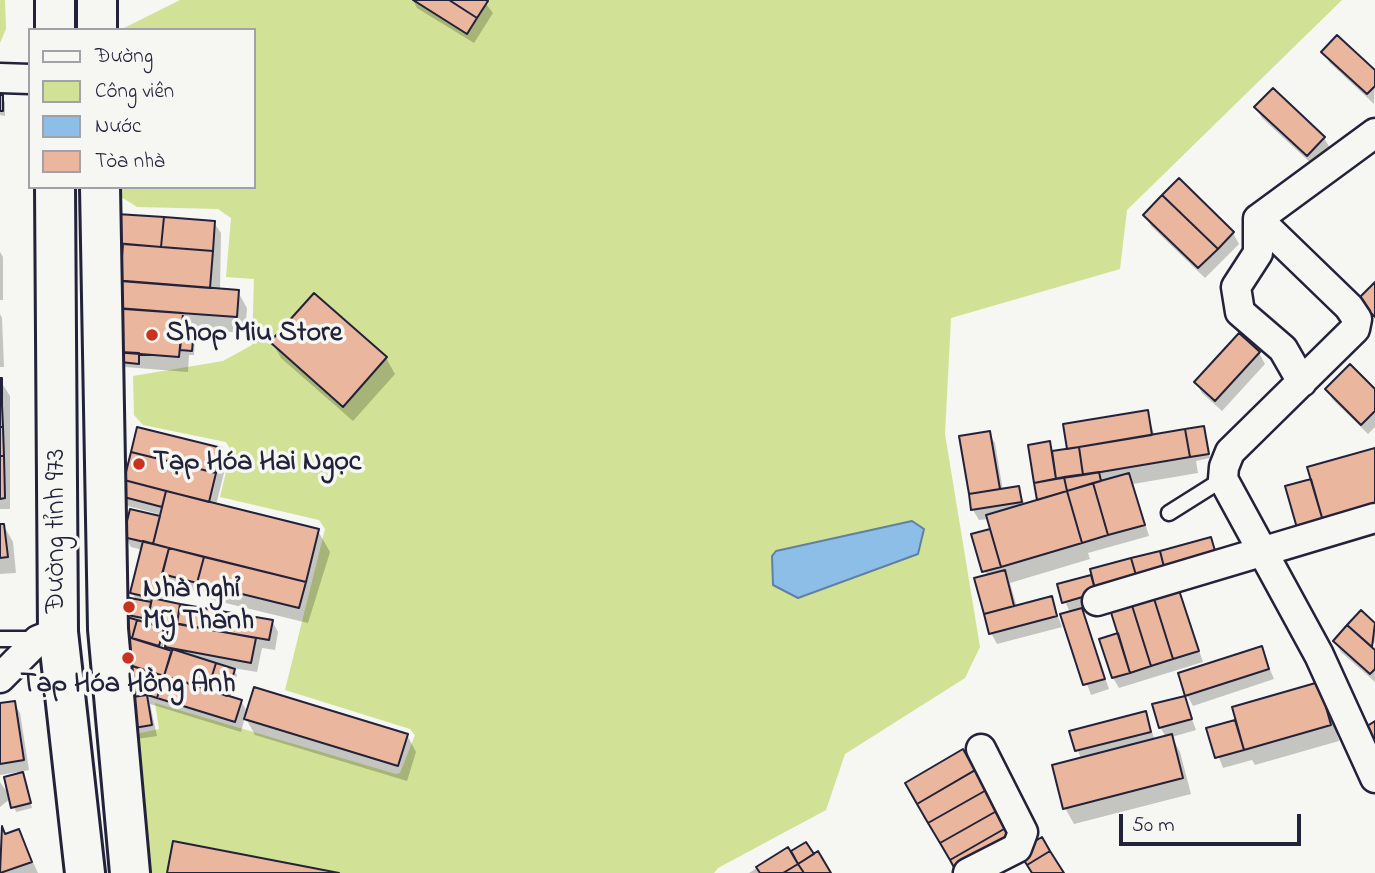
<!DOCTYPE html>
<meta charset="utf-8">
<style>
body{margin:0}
#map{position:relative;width:1375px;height:873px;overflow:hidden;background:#f6f6f2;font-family:"Indie Flower",sans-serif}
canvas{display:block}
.legend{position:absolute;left:28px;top:28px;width:228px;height:161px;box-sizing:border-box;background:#f6f6f2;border:2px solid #a1a1a9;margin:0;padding:9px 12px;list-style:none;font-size:21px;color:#22223b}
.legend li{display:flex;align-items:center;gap:14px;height:35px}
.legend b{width:35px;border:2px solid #a1a1a9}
.scale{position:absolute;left:1119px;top:814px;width:182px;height:32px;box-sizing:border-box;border:4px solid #22223b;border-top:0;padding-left:9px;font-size:21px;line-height:24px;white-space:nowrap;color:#22223b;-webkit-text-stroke:5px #f6f6f2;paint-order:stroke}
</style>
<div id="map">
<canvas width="1375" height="873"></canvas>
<ul class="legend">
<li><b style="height:9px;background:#f6f6f2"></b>Đường</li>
<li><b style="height:19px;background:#d1e195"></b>Công viên</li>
<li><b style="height:19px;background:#8dbee8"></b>Nước</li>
<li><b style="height:19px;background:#ebb69e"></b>Tòa nhà</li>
</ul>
<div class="scale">50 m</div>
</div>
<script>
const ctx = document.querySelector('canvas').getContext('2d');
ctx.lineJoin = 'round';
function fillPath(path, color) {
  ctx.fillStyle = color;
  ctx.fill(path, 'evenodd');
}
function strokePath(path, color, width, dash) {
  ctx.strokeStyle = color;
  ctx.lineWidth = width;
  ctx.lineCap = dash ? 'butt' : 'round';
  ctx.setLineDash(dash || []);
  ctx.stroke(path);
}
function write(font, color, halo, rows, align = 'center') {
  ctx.font = font + ' "Indie Flower",sans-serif';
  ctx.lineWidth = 7;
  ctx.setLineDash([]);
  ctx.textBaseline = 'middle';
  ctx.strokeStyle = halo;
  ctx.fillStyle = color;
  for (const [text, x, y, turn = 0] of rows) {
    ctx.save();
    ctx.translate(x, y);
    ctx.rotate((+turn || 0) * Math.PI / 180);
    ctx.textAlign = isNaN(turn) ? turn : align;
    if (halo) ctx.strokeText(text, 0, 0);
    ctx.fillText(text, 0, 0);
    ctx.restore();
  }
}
const green = new Path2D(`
 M0 0H5L6 29 0 43Z
 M180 0H1342L1127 210 1120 269 951 318 945 434 980 647 965 678 845 754 826 810 718 868 714 873H139L126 736 159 729 155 703 396 774 400 773 415 735 410 729 285 690 325 529 319 520 220 497 231 451 226 442 143 425 134 415 133 376 223 361 252 345 254 279 226 277 231 218 218 209 137 207 115 193 114 187H254V30H120Z`);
const water = new Path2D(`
 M912 521 924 529 918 554 798 598 773 585 772 556 776 551Z`);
const shadow = new Path2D(`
 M413 0H483L493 13 474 43 417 8Z
 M1324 52 1375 73 1374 104 1330 63Z
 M0 97 5 102V116L0 115Z
 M1256 108 1324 138 1330 148 1314 166 1262 118Z
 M1145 215 1233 233 1239 244 1205 278 1151 226Z
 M214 223 221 233 220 290 238 292 247 308 245 333 191 329 195 337 194 355H189L188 372 125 367 115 351 123 254 116 243Z
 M0 252 3 257V300H0Z
 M314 295 386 358 395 374 353 421 281 358 272 342Z
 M0 314 2 318 4 367H0Z
 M1239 335 1259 353 1265 364 1222 411 1202 393 1196 382Z
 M0 380 10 396V509H0Z
 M1327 390 1375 391V427L1368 434 1333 400Z
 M1147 412 1155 436 1203 428 1210 458 1196 461 1198 473 1133 484 1149 536 1088 553 1090 559 1010 583 1017 607 1051 598 1062 627 997 644 991 633 976 579 987 576 973 535 992 530 989 519 979 520 973 510 961 437 989 433 995 443 1003 491 1018 488 1025 505 1039 501 1049 443 1054 453 1069 450Z
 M138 429 221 450 227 461 216 505 318 531 330 552 308 623 209 599 205 594 168 584 163 603 272 621 278 632 275 650 262 648 257 672 233 668 237 675 230 698 241 701 248 713 407 735 416 752 407 781 255 735 245 717 241 732 150 704 157 736 130 740 121 617 136 600 132 592 143 550 131 547 125 536 162 515 128 506 122 496ZM146 622 170 626 169 651 162 649 166 635 163 630Z
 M0 526H4L13 542 16 573 0 574Z
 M1210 539 1222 572 1176 584 1203 662 1119 688 1113 678 1120 634 1109 602 1081 609 1109 689 1091 695 1062 616 1070 613 1059 586Z
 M1361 612 1375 625V642L1365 652 1368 655 1375 647V682L1341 652 1335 642Z
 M1261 648 1274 679 1193 706 1187 695Z
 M1318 685 1327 701 1339 741 1255 765 1252 760 1223 768 1208 729 1234 722 1238 729Z
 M1184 698 1196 730 1172 737 1180 752 1191 794 1074 824 1065 808 1081 759 1071 732 1145 713 1155 740 1166 737 1160 727Z
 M14 703 20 713 29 770 21 772 32 808 16 812 11 798 0 807V782L9 795 19 775 18 772 0 775V705Z
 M1 828 6 836 19 831 38 873H0Z
 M806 844 829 873H749L787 849 790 854Z`);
const building = new Path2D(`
 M413 0H449L477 18 467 34Z
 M449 0H486L488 1 477 18Z
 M1337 35 1375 70V86L1367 94 1321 52Z
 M1273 88 1325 137 1307 156 1254 107Z
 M0 95H3V111H0Z
 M1179 178 1234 232 1218 249 1162 195Z
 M1162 195 1218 249 1198 268 1143 215Z
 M117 214 164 217 161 247 115 243Z
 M164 217 215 221 213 251 161 247Z
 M123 244 213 251 210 288 120 281Z
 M113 280 239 290 237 317 110 308Z
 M1375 282V317L1357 300Z
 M314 293 387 357 343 407 270 342Z
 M117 308 183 313 179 357 114 352Z
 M182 330H194L192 351 180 350Z
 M1239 333 1260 352 1215 401 1194 382Z
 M120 352 139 353V364L120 362Z
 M1350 364 1375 389V411L1361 425 1325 389Z
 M0 378H2V405L0 406Z
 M2 405 3 427H0V406Z
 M1148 410 1152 435 1067 449 1063 424Z
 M1204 426 1209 454 1190 457 1185 429Z
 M0 427H3L4 456H0Z
 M137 427 222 448 216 473 131 452Z
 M1185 429 1190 457 1083 475 1079 447Z
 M990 431 1000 489 969 494 959 436Z
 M1050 441 1056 479 1034 483 1028 445Z
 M1079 447 1083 475 1056 479 1052 451Z
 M1375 448V506L1323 521 1307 467Z
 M131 452 216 473 209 502 124 480Z
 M0 456H4L5 498 0 499Z
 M1099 472 1101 481 1067 491 1064 477Z
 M1129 473 1145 525 1108 535 1093 483Z
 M1064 477 1067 491 1037 500 1034 483Z
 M1311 479 1323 521 1297 528 1285 486Z
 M124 480 166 491 162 507 120 496Z
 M1093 483 1108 535 1082 543 1067 491Z
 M1019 486 1022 502 971 510 969 494Z
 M166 491 319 529 306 582 153 544Z
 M1067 491 1082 543 1001 567 986 515Z
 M130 509 160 516 153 544 123 537Z
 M0 524H4L8 557 0 558Z
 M990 529 1001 567 982 572 971 534Z
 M1211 537 1218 561 1166 575 1160 551Z
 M143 541 169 548 156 599 130 593Z
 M169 548 204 557 197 583 162 574Z
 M1160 551 1166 575 1138 582 1131 558Z
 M204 557 306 582 299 608 197 583Z
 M1131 558 1138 582 1096 593 1090 569Z
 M1005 570 1014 606 984 614 974 578Z
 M1091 575 1096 593 1062 603 1057 584Z
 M1176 581 1199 651 1173 659 1151 589Z
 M1151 589 1173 659 1151 666 1129 596Z
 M120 596 151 602 148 619 117 613Z
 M1052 596 1057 616 989 634 984 614Z
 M1129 596 1151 666 1130 673 1108 603Z
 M152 598 180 604 177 624 148 619Z
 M180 604 273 620 269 640 177 624Z
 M1082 608 1105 679 1083 685 1060 614Z
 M1361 610 1375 623 1372 647 1347 625Z
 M120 615 137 620 132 638 115 633Z
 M137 620 164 628 159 646 132 638Z
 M169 622 256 638 251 663 165 647Z
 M1347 625 1375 650V669L1370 674 1333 641Z
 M1118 633 1130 673 1112 678 1099 639Z
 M128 637 172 651 164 676 119 662Z
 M1262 646 1269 669 1185 696 1178 673Z
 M172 649 216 663 208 689 164 676Z
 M216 663 235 669 227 696 208 689Z
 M126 664 164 676 157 698 119 686Z
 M164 676 242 700 235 722 157 698Z
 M1319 682 1331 725 1244 750 1232 707Z
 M254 687 408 734 398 766 244 719Z
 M147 695 152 725 122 730 118 699Z
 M1185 696 1192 719 1159 728 1152 704Z
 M15 701 24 760 0 764V703Z
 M1146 711 1151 732 1075 751 1069 731Z
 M1235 720 1244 750 1215 758 1206 728Z
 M1375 721V746L1364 728Z
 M1172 734 1183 778 1063 809 1052 765Z
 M963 749 975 770 917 804 905 783Z
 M979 768 990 788 928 823 917 804Z
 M23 772 31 803 11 808 4 777Z
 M990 788 1002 808 940 843 928 823Z
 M1002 808 1011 825 950 860 940 843Z
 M1011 825 1019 837 957 873 950 860Z
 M2 826 5 834 19 829 32 862 0 873Z
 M1042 837 1050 851 1027 865 1018 851Z
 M173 841 339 873H167Z
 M806 842 814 854 798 864 791 851Z
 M788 847 798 864 783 873H760L756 867Z
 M818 851 831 873H804L798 864Z
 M1050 851 1064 873H1032L1027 865Z
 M798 864 804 873H783Z`);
const service = new Path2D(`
 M1169 513 1223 479
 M0 639H37`);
const minor = new Path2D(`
 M0 78 30 79
 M1258 219 1349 307 1357 319 1355 329 1230 452 1224 467 1223 479 1319 655 1375 778
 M1302 382 1283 349 1240 312 1236 287 1258 253V219L1375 133
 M1097 601 1375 518
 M0 678 38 640 58 632
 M968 873 1017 848 1023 832 981 749`);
const primary = new Path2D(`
 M55 30V0
 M97 30V0
 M55 187 58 632 85 873
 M100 187 108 629 130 873`);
const markers = [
 [152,335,7,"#c8321e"],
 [139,464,7,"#c8321e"],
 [129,607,7,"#c8321e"],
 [128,658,7,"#c8321e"]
];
const poiNames = [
 ["Shop Miu Store",166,335],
 ["Tạp Hóa Hai Ngọc",153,464],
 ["Nhà nghỉ",143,591],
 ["Mỹ Thanh",143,623],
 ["Tạp Hóa Hồng Anh",128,686,"center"]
];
const streetNames = [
 ["Đường tỉnh 973",58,531,-90]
];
fillPath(green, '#d1e195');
fillPath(water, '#8dbee8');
strokePath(water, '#6280a3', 2);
fillPath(shadow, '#0003');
fillPath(building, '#ebb69e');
strokePath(building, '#22223b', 2);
strokePath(service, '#22223b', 19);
strokePath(minor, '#22223b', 33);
strokePath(primary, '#22223b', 44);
strokePath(service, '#f6f6f2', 14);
strokePath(minor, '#f6f6f2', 28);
strokePath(primary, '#f6f6f2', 38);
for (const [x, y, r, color] of markers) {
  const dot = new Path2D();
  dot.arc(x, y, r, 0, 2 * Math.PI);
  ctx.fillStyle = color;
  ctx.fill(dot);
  strokePath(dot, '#f6f6f2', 2.5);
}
write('bold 28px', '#22223b', '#f6f6f2', poiNames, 'left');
write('28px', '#22223b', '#f6f6f2', streetNames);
</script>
